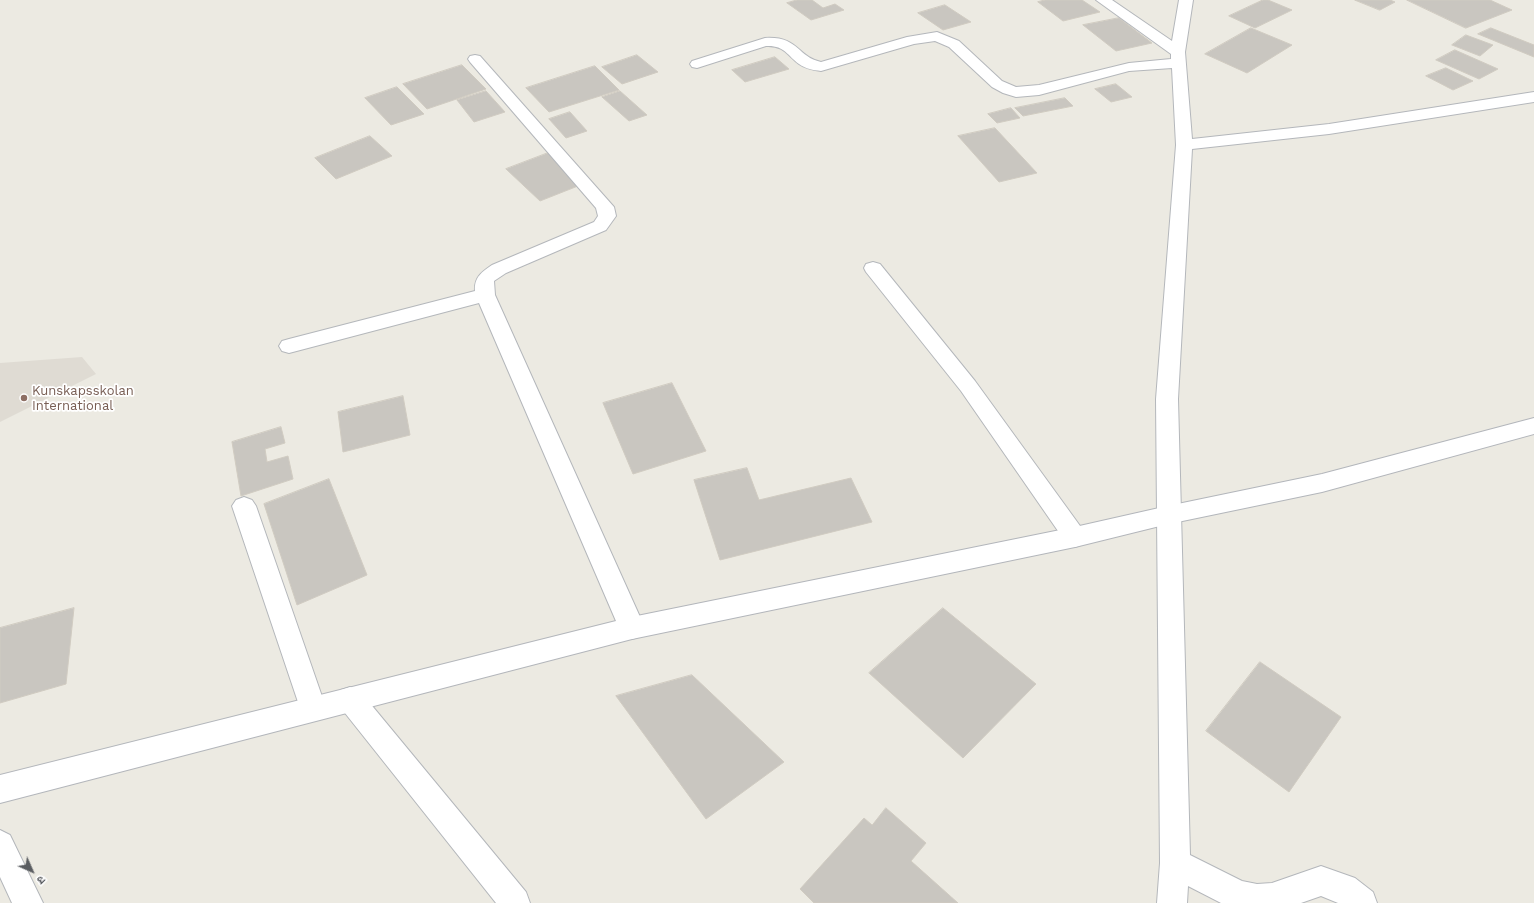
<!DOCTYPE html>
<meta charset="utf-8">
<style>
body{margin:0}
#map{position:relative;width:1534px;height:903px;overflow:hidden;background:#eceae2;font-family:"Work Sans","Noto Sans Devanagari",sans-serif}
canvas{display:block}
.north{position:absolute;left:12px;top:851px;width:40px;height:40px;-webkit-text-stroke:3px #fff;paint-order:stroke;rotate:135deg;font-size:11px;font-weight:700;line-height:16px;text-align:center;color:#5a5d61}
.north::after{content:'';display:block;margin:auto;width:14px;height:18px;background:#5a5d61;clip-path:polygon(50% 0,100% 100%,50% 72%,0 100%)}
</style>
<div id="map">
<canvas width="1534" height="903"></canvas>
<div class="north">उ</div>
</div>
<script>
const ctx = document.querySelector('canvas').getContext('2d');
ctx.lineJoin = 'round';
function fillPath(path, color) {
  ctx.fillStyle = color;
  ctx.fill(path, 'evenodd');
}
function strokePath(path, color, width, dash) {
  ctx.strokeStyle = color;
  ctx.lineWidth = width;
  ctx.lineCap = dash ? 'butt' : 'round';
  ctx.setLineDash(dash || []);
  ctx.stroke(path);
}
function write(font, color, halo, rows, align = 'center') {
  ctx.font = font + ' "Work Sans",sans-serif';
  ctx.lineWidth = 3.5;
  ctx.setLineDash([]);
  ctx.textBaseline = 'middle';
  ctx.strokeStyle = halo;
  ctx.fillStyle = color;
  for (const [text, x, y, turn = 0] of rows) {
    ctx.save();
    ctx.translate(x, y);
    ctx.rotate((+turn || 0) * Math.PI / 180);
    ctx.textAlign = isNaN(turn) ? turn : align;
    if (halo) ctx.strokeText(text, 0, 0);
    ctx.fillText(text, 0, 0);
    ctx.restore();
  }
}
const education = new Path2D(`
 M82 357 96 374 0 422V363Z`);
const building = new Path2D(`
 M797 0H812L823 8 835 4 844 10 811 20 787 3Z
 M1045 0H1082L1100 12 1063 21 1038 2Z
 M1263 0H1268L1292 10 1255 28 1229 16Z
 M1355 0H1390L1395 2 1380 10Z
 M1407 0H1490L1512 10 1466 28Z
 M945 5 971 22 943 30 918 13Z
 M1119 18 1152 43 1116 51 1083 25Z
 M1251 28 1292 45 1247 73 1205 54Z
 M1491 28 1534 45V57L1478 34Z
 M1466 35 1493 45 1480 56 1452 45Z
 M1455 50 1498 69 1479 79 1436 60Z
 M637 55 658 72 622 84 602 67Z
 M775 57 789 69 745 82 732 70Z
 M462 65 486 89 427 109 403 84Z
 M595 66 619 90 549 112 526 88Z
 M1446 68 1473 81 1453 90 1426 76Z
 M1116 84 1132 97 1111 102 1095 89Z
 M397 87 424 114 391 125 365 98Z
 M486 91 505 112 474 122 457 100Z
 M620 91 647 115 629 121 602 97Z
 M1065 98 1073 106 1023 116 1015 108Z
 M1011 108 1020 118 997 123 988 114Z
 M570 112 587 131 566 138 549 119Z
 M995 128 1037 173 999 182 958 136Z
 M370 136 392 156 336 179 315 158Z
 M548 153 583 184 540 201 506 169Z
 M672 383 706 451 633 474 603 403Z
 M403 396 410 435 343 452 338 412Z
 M281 427 285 443 265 449 267 462 288 456 293 479 241 496 232 442Z
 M747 468 759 500 851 478 872 522 720 560 694 480Z
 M329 479 367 575 297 605 264 504Z
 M74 608 66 684 0 703V628Z
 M943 608 1036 684 963 758 869 673Z
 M1260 662 1341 717 1289 792 1206 731Z
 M692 675 784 762 706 819 616 696Z
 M886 808 926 843 911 861 958 903H814L800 889 864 818 872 825Z`);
const street = new Path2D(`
 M1096 0H1112L1172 41 1179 0H1193L1185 52 1192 139 1329 124 1534 92V102L1329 134 1192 149 1178 399 1190 855 1242 881 1257 884 1272 883 1321 866 1355 878 1373 892 1377 903H1338L1321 896 1301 903H1221L1188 886 1187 903H1157L1160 863 1156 399 1176 145 1172 68 1129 71 1039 95 1016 97 1003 93 992 87 949 47 935 41 914 44 821 71C813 70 806 69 799 64 787 55 784 45 766 46L697 68 692 67 690 64 692 61 765 38C799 36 797 57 821 62L907 37 937 32 959 41 1002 81 1016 87 1039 85 1129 63 1171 59V54Z
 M475 55 480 56 614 207 616 216 606 230 506 273 494 281 495 295 645 628 641 636 632 639 623 636 619 628 479 303 289 353 282 351 279 346 282 341 289 339 475 291C474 277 482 272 492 265L594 222 598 216 596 208 470 62 468 59 470 56Z
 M873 262 880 264 975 381 1083 530 1087 537 1083 544 1075 547 1067 544 961 391 866 272 864 268 866 264Z
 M244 497 252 500 256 506 326 708 322 717 313 720 304 717 300 708 232 506 236 500Z
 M350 687 359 690 526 892 530 903H496L341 708 337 699 341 690Z
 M0 830 10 835 43 903H12L0 877Z`);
const secondary = new Path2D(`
 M1534 418V434L1322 492 1168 524 1075 547 632 639 0 803V775L632 617 1075 527 1168 506 1322 474Z`);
const markers = [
 [24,398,4,"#8d6e63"]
];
const educationNames = [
 ["Kunskapsskolan",32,391],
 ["International",32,406]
];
fillPath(education, '#dfdbd3');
fillPath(building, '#c9c6c0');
strokePath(building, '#d0cbc1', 1);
strokePath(street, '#b4b7bb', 2);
strokePath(secondary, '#b3b6bb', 2);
fillPath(street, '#fff');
fillPath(secondary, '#fff');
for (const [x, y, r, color] of markers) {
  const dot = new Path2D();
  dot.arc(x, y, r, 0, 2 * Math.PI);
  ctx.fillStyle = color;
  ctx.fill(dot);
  strokePath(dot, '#fff', 1.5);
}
write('13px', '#785e54', '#fff', educationNames, 'left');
</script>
